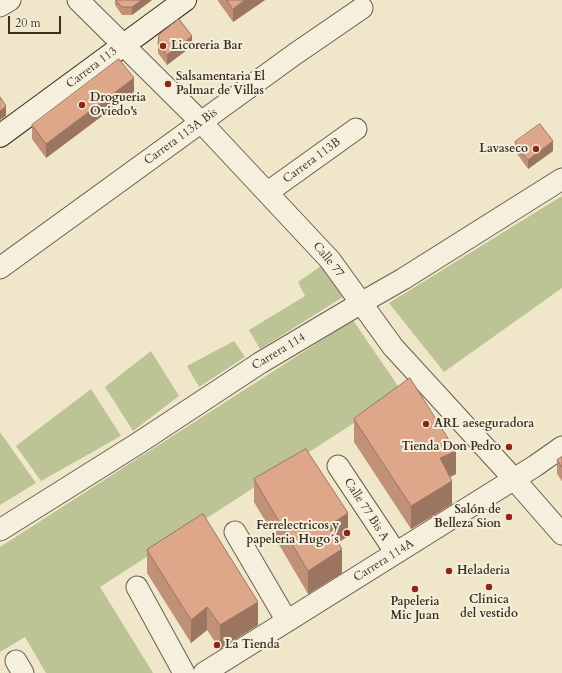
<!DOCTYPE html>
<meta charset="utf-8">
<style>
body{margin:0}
#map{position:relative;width:562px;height:673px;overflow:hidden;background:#f0e6ca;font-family:Cardo,serif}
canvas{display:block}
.scale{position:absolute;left:8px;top:16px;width:53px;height:18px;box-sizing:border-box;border:2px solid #3d3022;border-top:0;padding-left:5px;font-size:12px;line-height:14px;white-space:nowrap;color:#3d3022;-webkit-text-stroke:3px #f5efdd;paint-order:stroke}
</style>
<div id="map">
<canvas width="562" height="673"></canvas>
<div class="scale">20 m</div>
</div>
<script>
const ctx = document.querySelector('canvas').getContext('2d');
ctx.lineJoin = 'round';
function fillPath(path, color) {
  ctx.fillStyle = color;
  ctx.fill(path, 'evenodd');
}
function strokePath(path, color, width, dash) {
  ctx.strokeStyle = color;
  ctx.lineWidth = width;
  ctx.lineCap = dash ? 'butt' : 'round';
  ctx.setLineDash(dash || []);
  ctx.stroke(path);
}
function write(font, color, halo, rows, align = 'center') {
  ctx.font = font + ' Cardo,serif';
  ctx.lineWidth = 4;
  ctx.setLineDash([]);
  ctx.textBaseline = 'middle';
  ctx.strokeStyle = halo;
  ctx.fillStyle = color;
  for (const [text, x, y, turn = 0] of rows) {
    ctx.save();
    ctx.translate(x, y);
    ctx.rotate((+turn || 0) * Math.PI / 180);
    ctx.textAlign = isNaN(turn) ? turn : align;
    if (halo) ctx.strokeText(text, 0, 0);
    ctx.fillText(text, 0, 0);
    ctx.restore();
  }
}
const green = new Path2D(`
 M562 196V288L444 372 389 303Z
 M321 266 343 297 260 349 249 330 305 296 298 282Z
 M353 320 402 392 100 587 153 673H46L25 637 0 652V547Z
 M234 341 245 357 199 387 187 366Z
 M151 351 179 396 133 431 105 387Z
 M91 389 121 436 41 481 16 446Z
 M0 432 36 483 0 505Z`);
const street = new Path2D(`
 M78 0 201 122 330 260 393 347 514 479 562 534
 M0 6 10 0
 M268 192 356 129
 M0 268 295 54 362 8
 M338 466 396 553
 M0 530 137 444 260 363 361 303 403 279 562 179
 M235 532 287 621
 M137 587 184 673
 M16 661 23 673
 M204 673 535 466 562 447`);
const secondary = new Path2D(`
 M0 136 185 0`);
const wall = new Path2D(`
 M115 0H152L132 15H122L115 5Z
 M218 0H265L233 22 218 1Z
 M158 44 192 46 167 65 158 53Z
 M134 92 46 158 32 139V125Z
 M515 142 553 151 528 169 515 151Z
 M354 419 456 474 450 477 452 504 411 529 354 442Z
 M562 457V481L557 474V460Z
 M254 479 348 536 338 543 342 573 308 594 254 502Z
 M147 550 258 625 220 649 207 630 191 643 147 573Z`);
const shadedWall = new Path2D(`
 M142 0H152L132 15V7Z
 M245 0H265L233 22V9Z
 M192 36V46L167 65V55Z
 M134 78V92L46 158V144Z
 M6 106V116L0 120V111Z
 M553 141V151L528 169V160Z
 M456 451V474L440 482V458Z
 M452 481V504L411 529V506Z
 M348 513V536L328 549V526Z
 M342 549V573L308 594V571Z
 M258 602V625L220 649V625Z
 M207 607V630L191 643V620Z`);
const building = new Path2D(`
 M116 0H142L132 7H122Z
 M227 0H245L233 9Z
 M179 19 192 36 167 55 158 44 159 35Z
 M119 59 134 78 46 144 32 125Z
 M0 97 6 106 0 111Z
 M540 124 553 141 528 160 515 142Z
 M410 378 456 451 440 458 452 481 411 506 354 419Z
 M306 449 348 513 328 526 342 549 308 571 254 479Z
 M562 457V467L557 460Z
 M203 514 258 602 220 625 207 607 191 620 147 550Z`);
const markers = [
 [163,46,4,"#8f2418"],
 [168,84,4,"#8f2418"],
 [82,105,4,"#8f2418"],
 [536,149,4,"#8f2418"],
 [426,424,4,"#8f2418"],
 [509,447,4,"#8f2418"],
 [509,517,4,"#8f2418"],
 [347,533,4,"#8f2418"],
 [449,571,4,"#8f2418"],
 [489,587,4,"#8f2418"],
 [415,589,4,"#8f2418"],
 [217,645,4,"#8f2418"]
];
const poiNames = [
 ["Licoreria Bar",171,46],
 ["Salsamentaria El",176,77],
 ["Palmar de Villas",176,91],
 ["Drogueria",90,98],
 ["Oviedo's",90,112],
 ["Lavaseco",528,149,"right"],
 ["ARL aeseguradora",434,424],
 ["Tienda Don Pedro",501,447,"right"],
 ["Salón de",501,510,"right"],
 ["Belleza Sion",501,524,"right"],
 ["Ferrelectricos y",339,526,"right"],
 ["papeleria Hugo´s",339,540,"right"],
 ["Heladeria",457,571],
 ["Clínica",489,600,"center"],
 ["del vestido",489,614,"center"],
 ["Papeleria",415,602,"center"],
 ["Mic Juan",415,616,"center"],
 ["La Tienda",225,645]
];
const streetNames = [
 ["Carrera 113",92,68,-37],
 ["Carrera 113A Bis",181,137,-36],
 ["Carrera 113B",312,161,-36],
 ["Calle 77",328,260,51],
 ["Carrera 114",279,352,-31],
 ["Calle 77 Bis A",366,510,57],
 ["Carrera 114A",384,561,-32]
];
fillPath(green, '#bcc495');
strokePath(street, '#6a5e4c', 23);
strokePath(secondary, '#3d3022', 24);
strokePath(street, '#f5efdd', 21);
strokePath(secondary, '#f5efdd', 22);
fillPath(wall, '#c09077');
fillPath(shadedWall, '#9c7561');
fillPath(building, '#dfa78a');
strokePath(building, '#9c7561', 1);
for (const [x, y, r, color] of markers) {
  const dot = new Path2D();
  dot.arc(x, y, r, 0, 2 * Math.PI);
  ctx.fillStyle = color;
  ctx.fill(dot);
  strokePath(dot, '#f5efdd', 1.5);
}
write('bold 12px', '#3d3022', '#f5efdd', poiNames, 'left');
write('12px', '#3d3022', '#f5efdd', streetNames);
</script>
